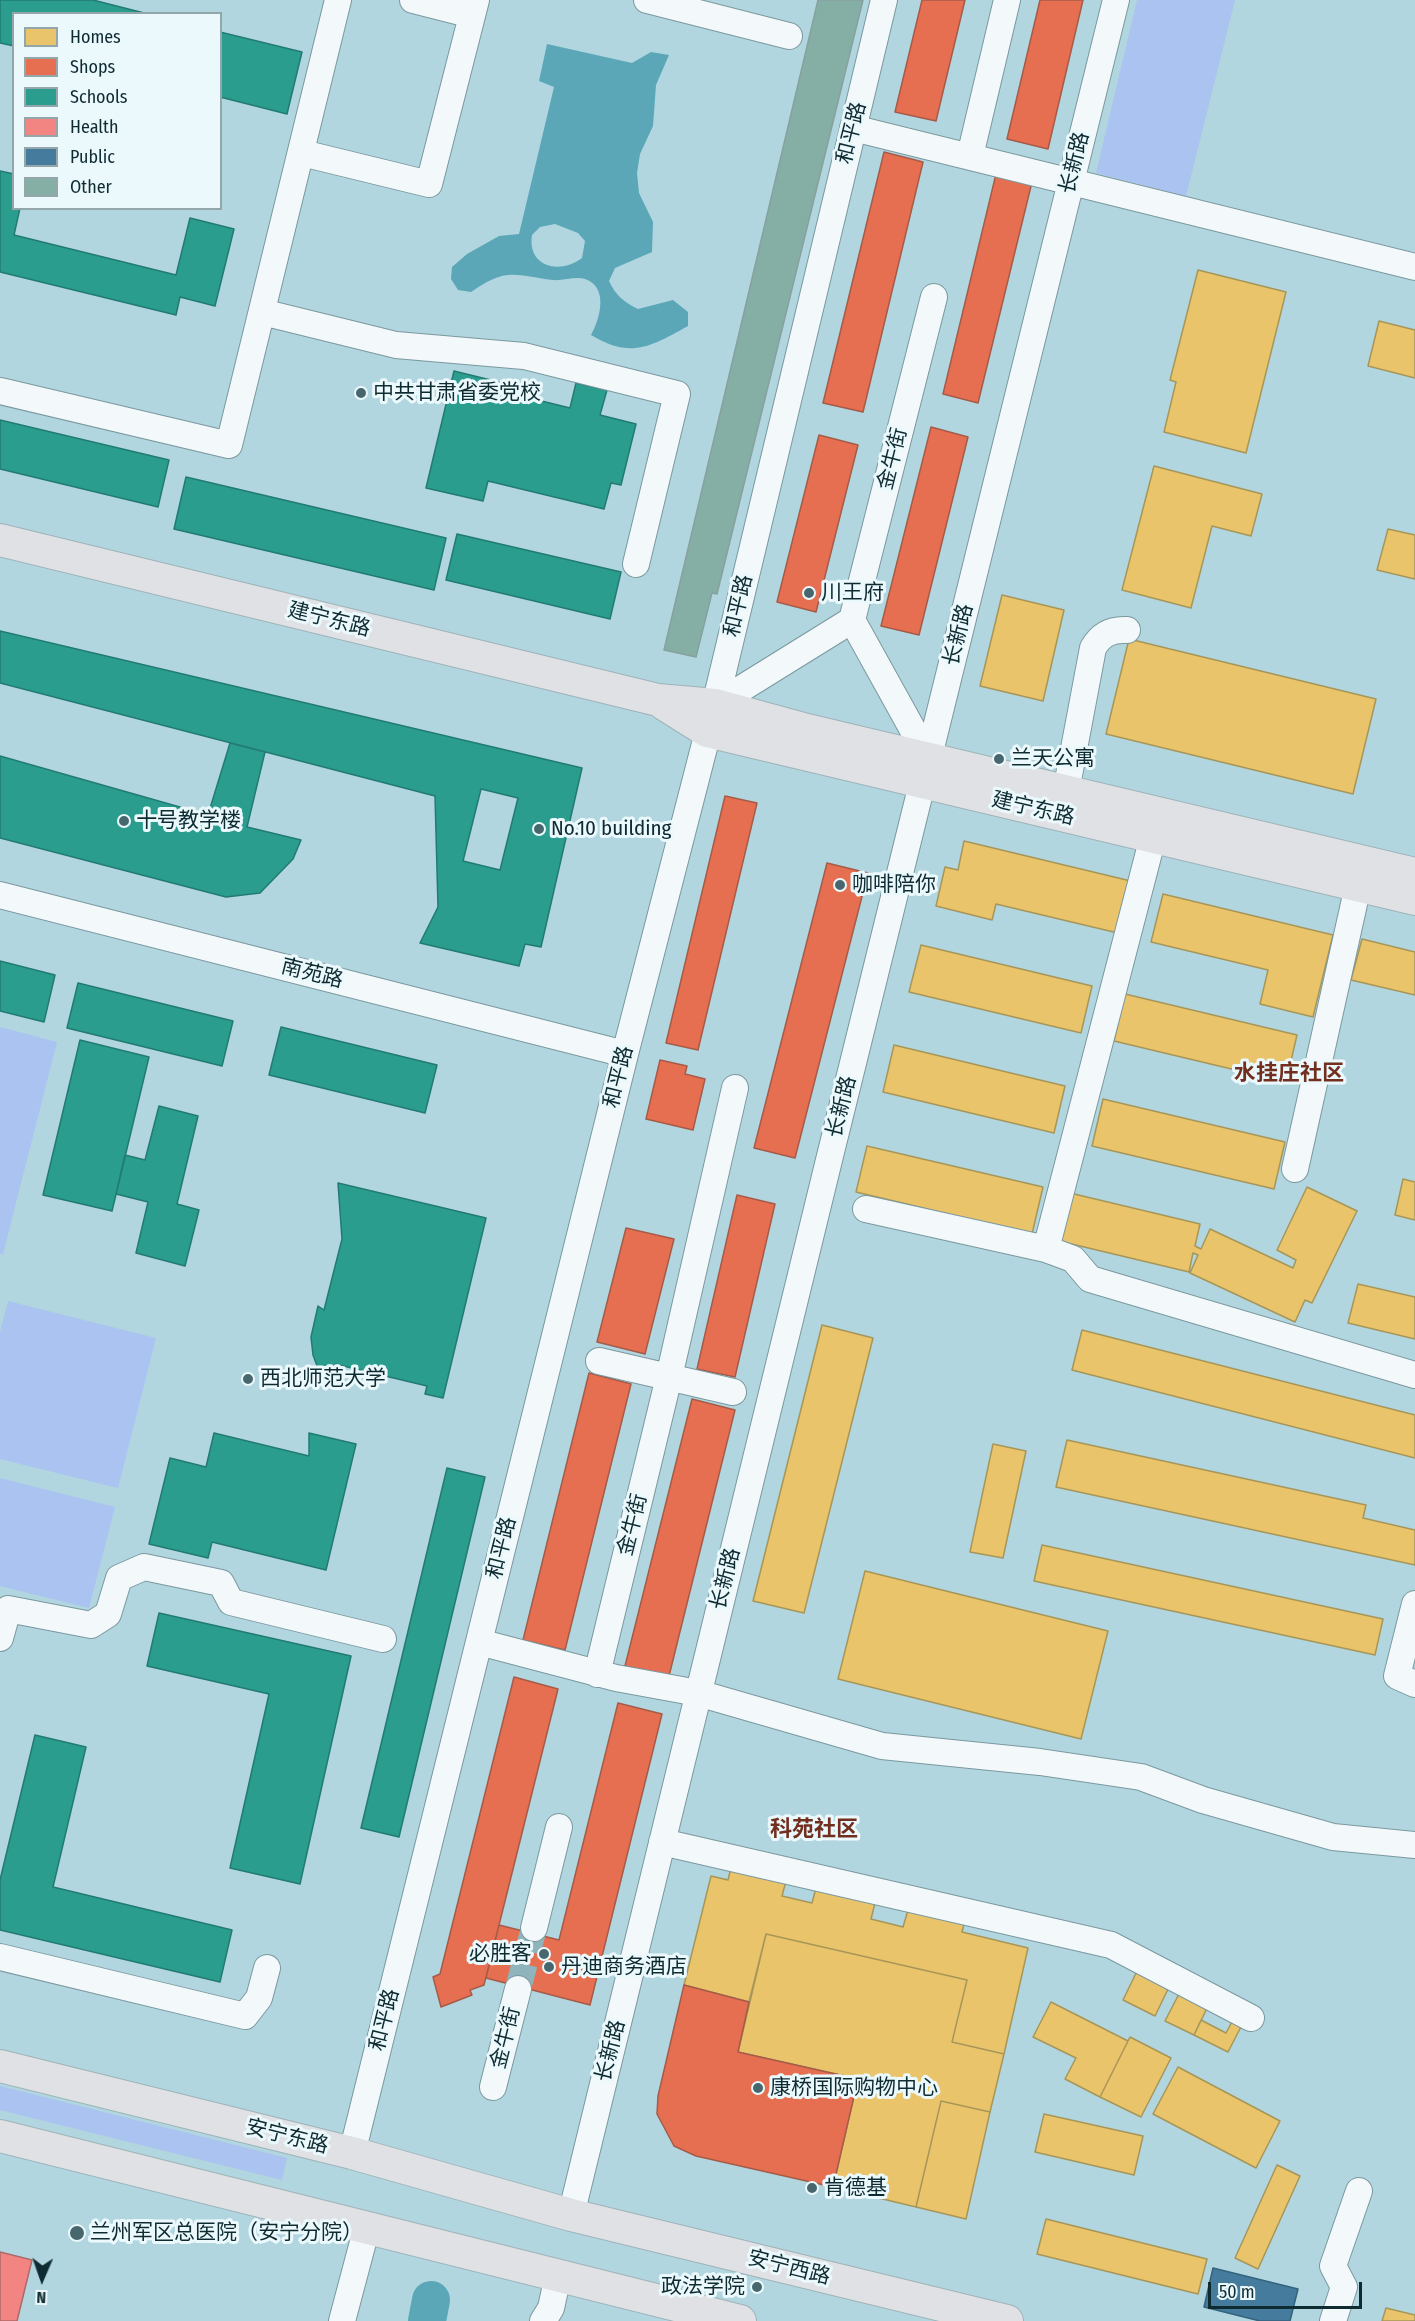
<!DOCTYPE html>
<meta charset="utf-8">
<style>
body{margin:0}
#map{position:relative;width:1415px;height:2321px;overflow:hidden;background:#b1d6df;font-family:"Fira Sans Condensed",sans-serif}
canvas{display:block}
.legend{position:absolute;left:12px;top:12px;width:210px;height:198px;box-sizing:border-box;background:#ecf9fc;border:2px solid #93a7ab;margin:0;padding:8px 10px;list-style:none;font-size:18px;color:#0e2b32}
.legend li{display:flex;align-items:center;gap:12px;height:30px}
.legend b{width:30px;border:2px solid #93a7ab}
.north{position:absolute;left:12px;top:2249px;width:60px;height:60px;-webkit-text-stroke:4px #ecf9fc;paint-order:stroke;rotate:182deg;font-size:16px;font-weight:700;line-height:24px;text-align:center;color:#0e2b32}
.north::after{content:'';display:block;margin:auto;width:21px;height:27px;background:#0e2b32;clip-path:polygon(50% 0,100% 100%,50% 72%,0 100%)}
.scale{position:absolute;left:1208px;top:2282px;width:154px;height:27px;box-sizing:border-box;border:3px solid #0e2b32;border-top:0;padding-left:8px;font-size:18px;line-height:21px;white-space:nowrap;color:#0e2b32;-webkit-text-stroke:4px #ecf9fc;paint-order:stroke}
</style>
<div id="map">
<canvas width="1415" height="2321"></canvas>
<ul class="legend">
<li><b style="height:16px;background:#e9c46a"></b>Homes</li>
<li><b style="height:16px;background:#e76f51"></b>Shops</li>
<li><b style="height:16px;background:#2a9d8f"></b>Schools</li>
<li><b style="height:16px;background:#f28482"></b>Health</li>
<li><b style="height:16px;background:#457b9d"></b>Public</li>
<li><b style="height:16px;background:#85aea5"></b>Other</li>
</ul>
<div class="north">N</div>
<div class="scale">50 m</div>
</div>
<script>
const ctx = document.querySelector('canvas').getContext('2d');
ctx.lineJoin = 'round';
function fillPath(path, color) {
  ctx.fillStyle = color;
  ctx.fill(path, 'evenodd');
}
function strokePath(path, color, width, dash) {
  ctx.strokeStyle = color;
  ctx.lineWidth = width;
  ctx.lineCap = dash ? 'butt' : 'round';
  ctx.setLineDash(dash || []);
  ctx.stroke(path);
}
function write(font, color, halo, rows, align = 'center') {
  ctx.font = font + ' "Fira Sans Condensed","Noto Sans SC",sans-serif';
  ctx.lineWidth = 6;
  ctx.setLineDash([]);
  ctx.textBaseline = 'middle';
  ctx.strokeStyle = halo;
  ctx.fillStyle = color;
  for (const [text, x, y, turn = 0] of rows) {
    ctx.save();
    ctx.translate(x, y);
    ctx.rotate((+turn || 0) * Math.PI / 180);
    ctx.textAlign = isNaN(turn) ? turn : align;
    if (halo) ctx.strokeText(text, 0, 0);
    ctx.fillText(text, 0, 0);
    ctx.restore();
  }
}
const green = new Path2D(`
 M1137 0H1235L1186 196 1096 173Z
 M0 1027 57 1042 3 1254H0Z
 M8 1301 156 1338 118 1488 0 1459V1332Z
 M0 1478 115 1507 89 1608 0 1586Z
 M0 2086 287 2158 282 2180 0 2110Z`);
const water = new Path2D(`
 M547 44 632 63 651 52 669 55 656 85 653 126 640 154 637 173 639 193 653 222 652 252 615 268 609 281C616 296 624 302 638 309L673 300 688 312V326C650 347 631 359 591 335 600 319 609 287 585 279 576 276 563 281 553 280 513 275 507 267 471 292L458 290 451 279 452 267 467 254 499 236 519 234 554 87 539 81ZM555 224 578 233 585 241 582 258C560 275 527 267 532 235L540 227Z`);
const homes = new Path2D(`
 M1198 270 1286 292 1246 453 1164 432 1176 382 1170 380Z
 M1379 321 1415 330V378L1368 366Z
 M1154 466 1262 494 1251 536 1212 526 1191 608 1122 590Z
 M1388 529 1415 535V579L1377 570Z
 M1002 595 1064 610 1043 701 980 686Z
 M1129 639 1376 699 1353 794 1106 734Z
 M964 841 1135 882 1122 934 996 904 992 920 936 906 945 867 958 870Z
 M1163 894 1333 935 1313 1017 1260 1004 1268 970 1151 942Z
 M1362 939 1415 952V995L1351 980Z
 M921 945 1092 986 1081 1033 909 992Z
 M1125 994 1297 1035 1286 1082 1114 1041Z
 M894 1045 1065 1086 1054 1133 883 1092Z
 M1103 1099 1285 1142 1274 1189 1092 1146Z
 M867 1146 1043 1187 1032 1234 856 1192Z
 M1403 1179 1415 1182V1220L1395 1215Z
 M1307 1187 1357 1211 1312 1303 1305 1300 1295 1322 1190 1273 1198 1255 1193 1253 1189 1272 1059 1241 1070 1193 1200 1224 1195 1246 1201 1249 1210 1229 1293 1268 1296 1260 1277 1250Z
 M1358 1284 1415 1297V1339L1348 1323Z
 M822 1325 873 1338 804 1613 753 1601Z
 M1082 1330 1415 1415V1458L1072 1370Z
 M1067 1440 1366 1505 1363 1518 1415 1530V1565L1056 1487Z
 M993 1444 1026 1451 1003 1558 970 1552Z
 M1042 1545 1383 1619 1375 1655 1034 1581Z
 M865 1571 1108 1631 1081 1739 838 1679Z
 M731 1868 786 1881 782 1896 812 1903 816 1888 875 1903 871 1919 903 1927 908 1910 964 1924 962 1932 1028 1948 1004 2054 952 2042 967 1980 766 1934 749 2002 684 1985 711 1876 728 1880Z
 M766 1934 967 1980 952 2042 1004 2054 990 2112 941 2101 916 2207 833 2187 858 2079 738 2052Z
 M1139 1967 1171 1983 1155 2016 1123 2000Z
 M1182 1988 1210 2002 1194 2035 1165 2021Z
 M1051 2002 1128 2041 1100 2097 1065 2079 1076 2058 1033 2037Z
 M1235 2016 1244 2021 1228 2052 1194 2035 1201 2020 1226 2033Z
 M1130 2037 1171 2058 1141 2117 1100 2097Z
 M1178 2067 1280 2121 1256 2168 1153 2114Z
 M941 2101 990 2112 966 2219 916 2207Z
 M1044 2114 1143 2136 1134 2175 1035 2152Z
 M1277 2165 1300 2176 1258 2269 1235 2258Z
 M1046 2219 1207 2259 1198 2294 1037 2254Z
 M1386 2308 1415 2315V2321H1382Z`);
const shops = new Path2D(`
 M922 0H965L936 121 895 112Z
 M1040 0H1083L1048 149 1007 139Z
 M884 152 923 162 863 412 823 403Z
 M996 174 1032 182 978 403 943 394Z
 M931 427 968 437 919 635 881 626Z
 M819 435 858 445 816 612 777 602Z
 M725 796 757 803 698 1050 666 1043Z
 M827 863 868 873 795 1158 754 1148Z
 M660 1060 687 1066 685 1074 705 1079 693 1130 646 1119Z
 M737 1195 775 1204 735 1377 697 1369Z
 M626 1228 674 1239 645 1354 597 1342Z
 M589 1373 631 1384 565 1650 523 1640Z
 M692 1399 735 1410 669 1676 625 1666Z
 M514 1677 558 1689 484 1985 470 1990 472 1995 441 2007 433 1977 440 1974Z
 M618 1703 662 1714 590 2005 486 1978 499 1925 559 1940Z
 M684 1985 749 2002 738 2052 858 2079 833 2187 696 2156 674 2146 657 2114 658 2096Z`);
const schools = new Path2D(`
 M0 0H93L148 14H14V46L0 43Z
 M220 32 302 52 287 114 220 97Z
 M0 171 14 174V208H20L14 235 176 275 190 218 234 229 215 306 180 297 176 315 0 272Z
 M454 371 511 385 509 393 570 408 576 383 607 390 600 415 636 424 621 485 611 483 604 509 488 481 483 501 426 488Z
 M0 420 169 460 158 507 0 469Z
 M186 477 446 538 434 590 174 529Z
 M457 534 621 572 610 619 446 580Z
 M0 631 582 768 541 947 525 944 519 966 420 943 438 907 435 796 0 683ZM481 789 518 798 500 870 463 861Z
 M230 743 265 752 247 827 301 840 293 859 260 893 226 897 0 838V756L208 815Z
 M0 961 55 975 44 1022 0 1011Z
 M78 983 233 1021 222 1066 67 1028Z
 M281 1027 437 1065 425 1113 269 1075Z
 M80 1040 149 1057 112 1211 43 1195Z
 M159 1106 198 1116 177 1204 199 1210 185 1266 136 1253 148 1202 116 1194 125 1155 145 1160Z
 M338 1183 486 1218 443 1398 425 1394 427 1386 335 1364 331 1382 319 1371 313 1355 311 1337 318 1306 324 1310 342 1239Z
 M214 1433 309 1456V1433L356 1444 326 1570 212 1542 208 1558 149 1544 170 1458 206 1467Z
 M447 1468 485 1477 399 1837 361 1828Z
 M159 1613 351 1656 300 1884 230 1868 269 1694 147 1666Z
 M35 1735 86 1747 53 1887 232 1930 220 1982 0 1930V1880Z`);
const health = new Path2D(`
 M0 2252 32 2260 17 2321H0Z`);
const public = new Path2D(`
 M1213 2268 1298 2289 1290 2321H1260L1204 2307Z`);
const river = new Path2D(`
 M427 2321 431 2300`);
const building = new Path2D(`
 M818 0H863L717 594 712 593 696 657 664 650Z`);
const minorTunnel = new Path2D(`
 M518 1989 534 1928`);
const minor = new Path2D(`
 M413 0 472 15
 M647 0 789 36
 M853 128 1415 267
 M302 153 429 184 476 0
 M970 156 1007 0
 M262 312 396 345 524 356 677 394 636 564
 M0 391 229 445 338 0
 M715 705 852 620
 M929 759 852 620 934 297
 M1066 791 1093 648C1101 634 1111 629 1127 630
 M1153 837 1046 1249 1073 1259 1090 1279 1415 1375
 M0 895 625 1054
 M1295 1169 1358 886
 M866 1209 1046 1249
 M599 1361 733 1392
 M1415 1604 1397 1676 1415 1684
 M0 1638 8 1609 91 1625 108 1614 119 1578 144 1567 221 1583 231 1602 383 1639
 M479 1642 616 1678 698 1693 882 1746 1040 1762 1141 1777 1203 1800 1333 1837 1415 1845
 M597 1674 669 1377 735 1088
 M662 1842 1111 1945 1251 2018
 M534 1928 559 1827
 M0 1957 245 2016 259 1998 267 1968
 M493 2087 518 1989
 M352 2153 625 1054 715 705 884 0
 M571 2215 830 1156 1116 0
 M342 2321 367 2227
 M543 2321 551 2308 558 2276
 M1333 2321 1344 2287 1333 2266 1359 2191`);
const major = new Path2D(`
 M0 540 658 700 715 705 803 729 1415 874
 M664 704 707 731 1415 899
 M0 2066 352 2153 571 2215 1007 2321
 M0 2136 740 2321`);
const markers = [
 [361,393,6,"#47676f"],
 [809,593,6,"#47676f"],
 [999,759,6,"#47676f"],
 [124,821,6,"#47676f"],
 [539,829,6,"#47676f"],
 [840,885,6,"#47676f"],
 [248,1379,6,"#47676f"],
 [544,1954,6,"#47676f"],
 [549,1967,6,"#47676f"],
 [758,2088,6,"#47676f"],
 [812,2188,6,"#47676f"],
 [77,2233,8,"#47676f"],
 [757,2287,6,"#47676f"]
];
const streetNames = [
 ["和平路",852,133,-76],
 ["长新路",1075,163,-76],
 ["金牛街",893,459,-76],
 ["和平路",739,606,-77],
 ["建宁东路",329,620,14],
 ["长新路",959,635,-76],
 ["建宁东路",1033,809,13],
 ["南苑路",312,974,14],
 ["和平路",619,1077,-76],
 ["长新路",842,1107,-76],
 ["金牛街",633,1525,-76],
 ["和平路",502,1548,-76],
 ["长新路",726,1579,-76],
 ["和平路",385,2020,-76],
 ["金牛街",506,2038,-76],
 ["长新路",611,2051,-76],
 ["安宁东路",287,2137,14],
 ["安宁西路",789,2268,14]
];
const poiNames = [
 ["中共甘肃省委党校",373,393],
 ["川王府",821,593],
 ["兰天公寓",1011,759],
 ["十号教学楼",136,821],
 ["No.10 building",551,829],
 ["咖啡陪你",852,885],
 ["西北师范大学",260,1379],
 ["必胜客",532,1954,"right"],
 ["丹迪商务酒店",561,1967],
 ["康桥国际购物中心",770,2088],
 ["肯德基",824,2188],
 ["兰州军区总医院（安宁分院）",90,2233],
 ["政法学院",745,2287,"right"]
];
const neighbourhoodNames = [
 ["水挂庄社区",1289,1074],
 ["科苑社区",814,1830]
];
fillPath(green, '#aac3f0');
fillPath(water, '#5ba7b8');
fillPath(homes, '#e9c46a');
strokePath(homes, '#a79659', 1.5);
fillPath(shops, '#e76f51');
strokePath(shops, '#a65b48', 1.5);
fillPath(schools, '#2a9d8f');
strokePath(schools, '#227b73', 1.5);
fillPath(health, '#f28482');
strokePath(health, '#ae696a', 1.5);
fillPath(public, '#457b9d');
strokePath(public, '#34637d', 1.5);
strokePath(river, '#5ba7b8', 38);
fillPath(building, '#85aea5');
strokePath(building, '#87a19f', 1.5);
strokePath(minorTunnel, '#90b4bc', 26, [26, 13]);
strokePath(minor, '#7b989f', 28);
strokePath(major, '#9eb3b8', 34);
strokePath(minor, '#f3f9fa', 26);
strokePath(major, '#dfe1e5', 32);
for (const [x, y, r, color] of markers) {
  const dot = new Path2D();
  dot.arc(x, y, r, 0, 2 * Math.PI);
  ctx.fillStyle = color;
  ctx.fill(dot);
  strokePath(dot, '#ecf9fc', 2);
}
write('21px', '#0e2b32', '#ecf9fc', streetNames);
write('21px', '#0e2b32', '#ecf9fc', poiNames, 'left');
write('bold 22px', '#722f1f', '#ecf9fc', neighbourhoodNames);
</script>
